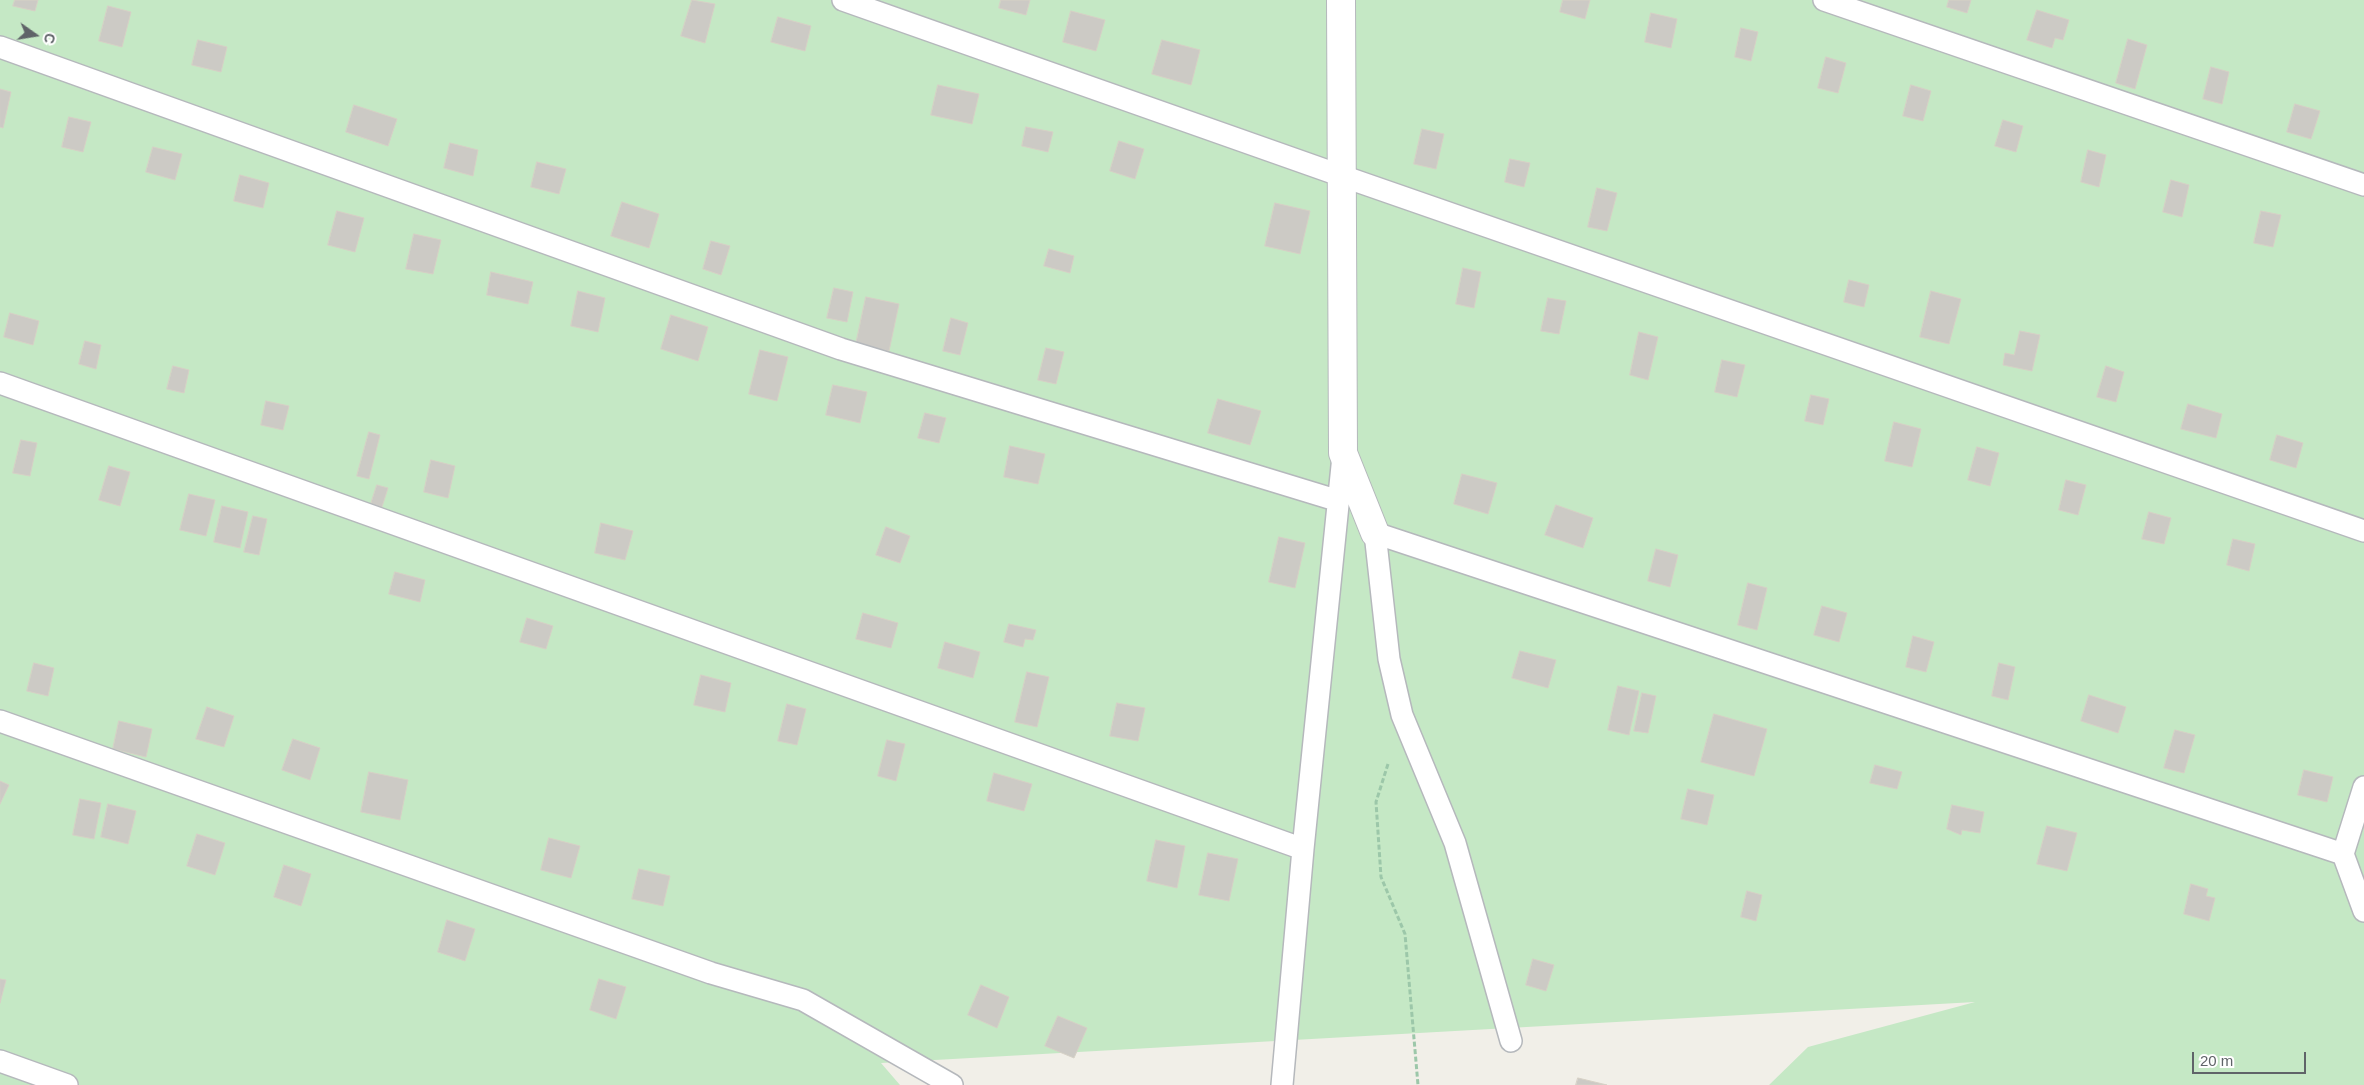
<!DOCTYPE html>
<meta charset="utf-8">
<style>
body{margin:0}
#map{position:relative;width:2364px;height:1085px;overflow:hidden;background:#f1efe8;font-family:Arial,sans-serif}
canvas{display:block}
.north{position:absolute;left:10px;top:10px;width:50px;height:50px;-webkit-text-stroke:4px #fff;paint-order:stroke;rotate:103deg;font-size:14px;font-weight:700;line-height:20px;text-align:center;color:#5f6368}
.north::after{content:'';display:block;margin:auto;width:18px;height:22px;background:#5f6368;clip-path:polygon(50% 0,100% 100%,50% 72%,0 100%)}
.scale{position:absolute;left:2192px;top:1052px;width:114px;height:22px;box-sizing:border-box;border:2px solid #5f6368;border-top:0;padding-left:6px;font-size:15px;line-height:18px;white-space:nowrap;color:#5f6368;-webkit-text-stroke:4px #fff;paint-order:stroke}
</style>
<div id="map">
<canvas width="2364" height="1085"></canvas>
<div class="north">С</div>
<div class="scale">20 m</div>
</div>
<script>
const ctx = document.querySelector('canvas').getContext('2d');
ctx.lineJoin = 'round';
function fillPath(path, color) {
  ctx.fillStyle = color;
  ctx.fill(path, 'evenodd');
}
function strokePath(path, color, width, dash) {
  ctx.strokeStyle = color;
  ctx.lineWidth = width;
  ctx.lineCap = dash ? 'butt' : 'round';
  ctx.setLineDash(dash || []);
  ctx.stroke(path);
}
const green = new Path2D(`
 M0 0H2364V1085H1769L1808 1047 1975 1002 881 1063 900 1085H0Z`);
const building = new Path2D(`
 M15 0H38L35 11 13 6Z
 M692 0 715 4 705 43 681 36Z
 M1001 0H1030L1026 15 999 8Z
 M1563 0H1590L1585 19 1560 12Z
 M1949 0H1971L1967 13 1947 7Z
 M108 6 131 12 122 47 99 41Z
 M2037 10 2069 20 2063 40 2055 38 2052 48 2027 40Z
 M1071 11 1105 20 1096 51 1063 42Z
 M1651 13 1677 19 1671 48 1645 42Z
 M778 17 811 26 805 51 771 42Z
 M1741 28 1758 32 1751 61 1735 57Z
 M2128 39 2147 45 2135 89 2116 83Z
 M198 40 227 47 221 72 192 65Z
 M1162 40 1200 50 1191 85 1152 74Z
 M1826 57 1846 63 1838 93 1818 88Z
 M2211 67 2229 72 2222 104 2203 99Z
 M938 85 979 94 972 124 931 115Z
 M1911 85 1931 91 1923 121 1903 116Z
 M0 89 11 92 3 128 0 127Z
 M2295 104 2320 111 2311 139 2287 132Z
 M354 105 397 119 388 146 346 132Z
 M69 117 91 122 83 152 62 147Z
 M2003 120 2023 126 2016 152 1995 146Z
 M1026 127 1053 132 1048 152 1022 146Z
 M1422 129 1444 134 1436 169 1414 164Z
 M1119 141 1144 149 1135 179 1110 171Z
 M450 143 478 150 473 176 444 168Z
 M153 147 182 154 175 180 146 172Z
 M2088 150 2106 155 2099 187 2081 182Z
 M1510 159 1530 163 1524 187 1505 182Z
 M537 162 566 169 559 194 531 187Z
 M240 175 269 183 263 208 234 201Z
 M2171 180 2189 185 2182 217 2163 212Z
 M1597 188 1617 193 1607 231 1588 227Z
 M622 202 659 214 649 248 611 236Z
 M1275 203 1310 211 1300 254 1265 246Z
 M337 211 364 218 355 252 328 245Z
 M2261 211 2281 215 2273 247 2254 243Z
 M414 234 441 240 433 274 406 269Z
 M711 241 730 246 721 275 703 269Z
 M1049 249 1074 256 1070 273 1044 266Z
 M1463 268 1481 272 1474 308 1456 304Z
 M491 272 533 282 528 304 487 295Z
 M1849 280 1869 285 1864 307 1844 302Z
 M834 288 853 292 847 322 827 318Z
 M578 291 605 298 598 332 571 326Z
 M1931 291 1961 299 1949 344 1920 337Z
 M866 297 899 304 889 351 856 344Z
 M1548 298 1566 301 1559 334 1541 331Z
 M10 313 39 321 33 345 4 337Z
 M671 315 708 327 698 361 661 349Z
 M951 318 968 323 960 355 943 351Z
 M2020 331 2040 335 2032 371 2003 365 2005 353 2014 355Z
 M1639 332 1658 337 1648 380 1630 375Z
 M85 341 101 345 96 369 79 364Z
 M1046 348 1064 352 1056 384 1038 380Z
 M760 350 788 357 777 401 749 394Z
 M1722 360 1745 365 1737 397 1715 392Z
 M173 366 189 370 184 393 167 389Z
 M2106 366 2124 372 2116 402 2097 397Z
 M833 385 867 392 860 423 826 415Z
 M1811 395 1829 399 1823 425 1805 421Z
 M1218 399 1261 411 1250 445 1208 433Z
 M266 401 289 406 283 430 261 425Z
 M2188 404 2222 414 2216 438 2181 429Z
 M925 413 946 418 939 443 918 438Z
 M1894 422 1921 429 1912 467 1885 461Z
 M369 432 380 435 369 479 357 476Z
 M2277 435 2303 443 2296 468 2270 460Z
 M21 440 37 443 30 476 13 473Z
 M1010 446 1045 454 1038 484 1004 477Z
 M1977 447 1999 453 1990 486 1968 480Z
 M431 460 455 466 448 498 424 492Z
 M109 466 130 472 120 506 99 500Z
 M1462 474 1497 483 1488 514 1454 504Z
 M2066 480 2086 485 2078 515 2059 510Z
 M377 485 388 488 380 513 369 510Z
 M189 494 215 500 206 536 180 530Z
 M1556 505 1593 518 1583 548 1545 535Z
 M222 506 248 512 240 548 214 542Z
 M2149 512 2171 518 2164 544 2142 539Z
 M253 516 267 519 259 555 244 552Z
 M601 523 633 531 625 560 595 553Z
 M886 527 910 536 900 563 876 555Z
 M1279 537 1305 543 1295 588 1269 582Z
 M2233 539 2255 544 2249 571 2227 565Z
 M1656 549 1678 555 1670 587 1648 581Z
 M395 572 425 580 420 602 389 594Z
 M1748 583 1767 588 1757 630 1738 625Z
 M1822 606 1847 613 1839 642 1814 635Z
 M863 613 898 623 891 648 856 639Z
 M527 618 553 626 546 649 520 642Z
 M1009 624 1036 630 1033 640 1025 639 1023 647 1004 642Z
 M1913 636 1934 642 1926 672 1906 667Z
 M945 642 980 652 973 678 938 668Z
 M1520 651 1556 660 1548 688 1512 678Z
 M34 663 54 668 48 696 27 691Z
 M1999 663 2015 667 2008 700 1992 696Z
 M1027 672 1049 677 1037 727 1015 722Z
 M701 675 731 683 725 712 694 705Z
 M1618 686 1639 691 1629 735 1608 730Z
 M1642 693 1656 696 1648 733 1634 731Z
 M2089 695 2126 707 2118 733 2081 721Z
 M1117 703 1145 708 1138 741 1110 736Z
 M787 704 806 709 797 745 778 741Z
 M207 707 234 716 224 747 196 739Z
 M1714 714 1767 729 1754 776 1701 762Z
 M119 721 152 729 146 757 113 749Z
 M2175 730 2195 735 2184 773 2164 768Z
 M293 739 320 748 310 780 282 770Z
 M887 740 905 744 896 781 878 776Z
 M1875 765 1902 772 1897 789 1870 783Z
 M2304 770 2333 777 2327 802 2298 795Z
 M369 772 408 780 400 820 361 812Z
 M994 773 1032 784 1024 811 987 801Z
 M0 781 9 785 0 804Z
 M1688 789 1714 795 1707 825 1681 819Z
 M80 799 101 803 94 839 73 835Z
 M108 804 136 811 128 844 101 837Z
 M1952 805 1984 812 1980 833 1962 830 1961 835 1947 829Z
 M2047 826 2077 833 2067 871 2037 864Z
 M197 834 225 843 215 875 187 866Z
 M549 838 580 846 571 878 541 870Z
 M1156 840 1185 846 1177 888 1147 881Z
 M1208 853 1238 859 1229 901 1199 895Z
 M284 865 311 874 301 906 274 897Z
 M639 869 670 876 663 906 632 899Z
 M2191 884 2208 889 2206 896 2215 898 2209 921 2184 914Z
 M1747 891 1762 895 1756 921 1741 917Z
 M447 920 475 929 465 961 438 952Z
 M1533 959 1554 965 1546 991 1526 985Z
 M0 979 6 980 0 1003Z
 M599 979 626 987 616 1019 590 1010Z
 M981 985 1009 997 997 1028 968 1015Z
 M1058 1016 1087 1028 1074 1058 1045 1046Z
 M1578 1078 1607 1085H1576Z`);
const path = new Path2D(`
 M1388 764 1376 802 1381 877 1405 934 1418 1085`);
const lane = new Path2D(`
 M843 0 1342 176 2364 531
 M1824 0 2364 185
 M0 47 841 349 1339 501
 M0 383 1303 849
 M0 721 711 973 803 1000 952 1085
 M2364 787 2343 854 2364 911
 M1511 1041 1455 843 1402 715 1389 659 1375 533 2343 854
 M0 1061 67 1085
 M1282 1085 1303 849 1343 456`);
const street = new Path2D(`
 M1341 0 1343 453 1375 533`);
fillPath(green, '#c5e8c5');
fillPath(building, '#cccac5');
strokePath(building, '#d6d1c6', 1);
strokePath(lane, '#b5b8bc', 24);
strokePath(street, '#b5b8bc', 30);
strokePath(path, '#9cc7a9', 3, [5, 2.5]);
strokePath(lane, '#fff', 21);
strokePath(street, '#fff', 28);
</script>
